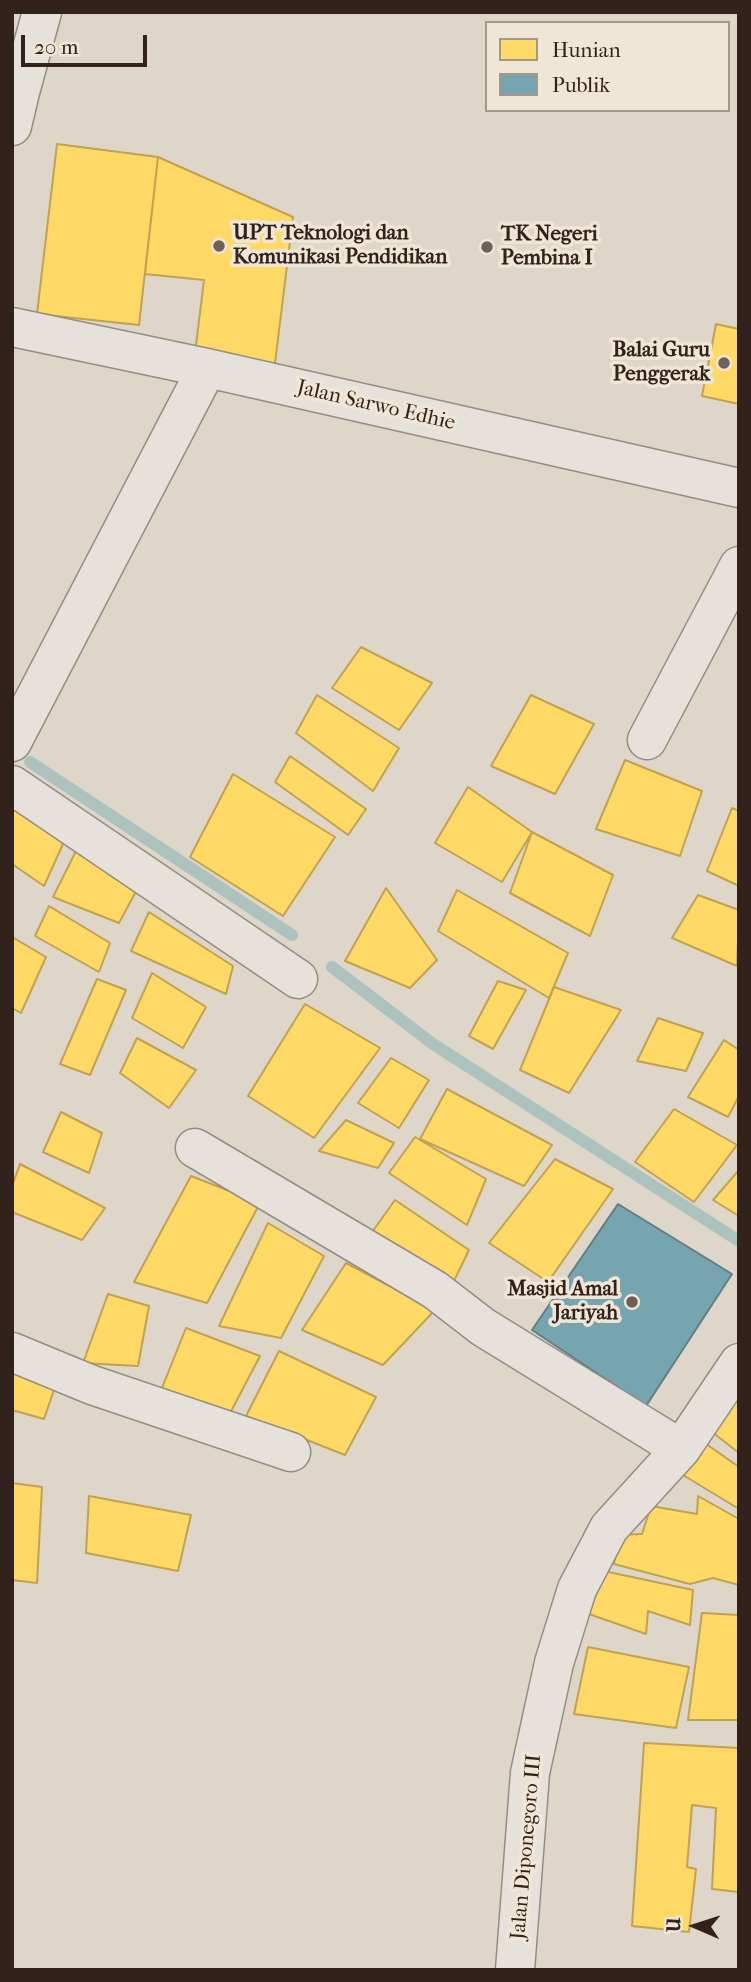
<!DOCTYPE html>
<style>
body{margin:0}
#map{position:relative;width:751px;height:1982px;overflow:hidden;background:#ded6c8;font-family:"IM FELL French Canon",serif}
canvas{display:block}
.frame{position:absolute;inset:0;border:14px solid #32221b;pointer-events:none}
.legend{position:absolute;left:485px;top:21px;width:245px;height:91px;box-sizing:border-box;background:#efe6d6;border:2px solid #a3988b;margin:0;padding:9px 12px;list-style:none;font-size:21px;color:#32221b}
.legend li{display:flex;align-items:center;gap:14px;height:35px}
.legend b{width:35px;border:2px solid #a3988b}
.north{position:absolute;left:660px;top:1891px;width:70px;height:70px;-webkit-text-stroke:5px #efe6d6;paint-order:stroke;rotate:273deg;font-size:19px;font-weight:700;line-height:28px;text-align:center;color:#32221b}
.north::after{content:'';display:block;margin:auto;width:24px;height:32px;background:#32221b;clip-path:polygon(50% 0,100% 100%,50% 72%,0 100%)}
.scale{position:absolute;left:21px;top:35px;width:126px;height:32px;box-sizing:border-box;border:4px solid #32221b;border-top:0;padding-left:9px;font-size:21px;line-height:24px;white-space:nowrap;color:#32221b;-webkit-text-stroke:5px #efe6d6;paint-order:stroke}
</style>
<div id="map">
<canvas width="751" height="1982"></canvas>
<div class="frame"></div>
<ul class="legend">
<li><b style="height:19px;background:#ffd966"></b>Hunian</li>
<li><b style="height:19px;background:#76a5af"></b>Publik</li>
</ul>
<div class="north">U</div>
<div class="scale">20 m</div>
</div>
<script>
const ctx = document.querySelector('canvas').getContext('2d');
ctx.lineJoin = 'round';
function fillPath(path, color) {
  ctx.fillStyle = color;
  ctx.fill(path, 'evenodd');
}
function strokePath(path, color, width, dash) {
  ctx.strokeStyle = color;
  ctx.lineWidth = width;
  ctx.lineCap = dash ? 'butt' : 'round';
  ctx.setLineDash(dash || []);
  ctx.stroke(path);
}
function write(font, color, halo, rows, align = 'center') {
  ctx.font = font + ' "IM FELL French Canon",serif';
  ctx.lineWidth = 7;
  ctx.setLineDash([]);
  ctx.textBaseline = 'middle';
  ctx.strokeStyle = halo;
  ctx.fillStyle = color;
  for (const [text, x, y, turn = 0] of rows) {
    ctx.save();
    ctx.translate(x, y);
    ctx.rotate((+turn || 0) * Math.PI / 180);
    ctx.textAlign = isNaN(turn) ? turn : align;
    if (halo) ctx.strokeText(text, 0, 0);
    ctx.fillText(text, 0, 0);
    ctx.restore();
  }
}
const homes = new Path2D(`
 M57 144 158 157 139 325 37 314Z
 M158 157 293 217 274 371 194 361 204 280 145 274Z
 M716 324 739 329V404L702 396Z
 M361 647 432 683 399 730 332 688Z
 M317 695 399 748 373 791 296 733Z
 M531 695 594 724 555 794 491 766Z
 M290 756 366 809 348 835 275 782Z
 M625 760 702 791 680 856 596 829Z
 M233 774 335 837 283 916 190 857Z
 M468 787 532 832 502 882 435 843Z
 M12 804 68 833 44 886 12 864Z
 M732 808 739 811V886L707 871Z
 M532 832 613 875 590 936 510 893Z
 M80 843 140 884 119 923 53 897Z
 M386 888 437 960 410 988 345 961Z
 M457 890 568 953 549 998 438 931Z
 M698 895 739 910 737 966 672 938Z
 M49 906 110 943 99 972 35 936Z
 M149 912 233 966 226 994 131 951Z
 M12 937 46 957 21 1013 12 1008Z
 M152 973 206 1007 183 1048 132 1018Z
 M97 979 126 990 90 1075 60 1064Z
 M498 981 526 990 493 1049 469 1036Z
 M554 987 621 1010 569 1093 520 1070Z
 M305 1004 380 1048 314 1138 248 1096Z
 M658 1018 703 1033 686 1071 637 1061Z
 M137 1038 196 1070 169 1108 120 1073Z
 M724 1040 739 1050V1096L728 1117 688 1097Z
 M391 1058 429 1080 399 1128 358 1103Z
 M447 1089 552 1145 524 1186 420 1139Z
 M674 1109 737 1145 694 1202 635 1162Z
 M61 1112 102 1133 89 1173 43 1152Z
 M346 1120 394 1143 378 1168 319 1151Z
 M415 1137 486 1179 467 1225 389 1173Z
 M555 1159 613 1189 548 1282 489 1243Z
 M20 1164 105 1208 82 1240 12 1212V1186Z
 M739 1170V1216L713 1200Z
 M191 1176 260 1203 207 1303 134 1282Z
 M395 1200 469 1250 451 1287 370 1235Z
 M268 1223 324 1256 281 1338 219 1326Z
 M346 1263 435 1310 383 1365 302 1330Z
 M108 1294 149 1306 138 1366 83 1363Z
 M186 1328 260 1356 227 1419 160 1393Z
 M279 1351 376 1397 345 1455 246 1416Z
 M12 1364 55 1387 44 1419 12 1410Z
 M739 1388V1453L712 1432Z
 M702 1441 739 1467V1509L683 1475Z
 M12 1483 42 1487 37 1583 12 1580Z
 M89 1496 191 1515 178 1571 86 1553Z
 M698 1496 739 1519V1585L713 1578 690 1584 614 1564 619 1535 642 1534 651 1506 697 1514Z
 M604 1571 693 1590 690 1625 648 1611 646 1634 589 1614Z
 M702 1613 739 1615V1720H688Z
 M588 1647 689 1667 676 1728 574 1714Z
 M644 1743 739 1748V1892L712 1889 716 1808 692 1805 687 1867 696 1869 689 1932 632 1926Z`);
const public = new Path2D(`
 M618 1204 732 1274 646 1406 532 1330Z`);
const stream = new Path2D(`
 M30 762 292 935
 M332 967 433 1044 739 1241`);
const street = new Path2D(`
 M12 126 20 92 42 12
 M12 327 207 368 739 488
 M647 740 739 566
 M12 742 207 368
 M12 785 298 979
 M195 1148 435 1290 483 1327 681 1449
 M12 1352 92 1385 291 1452
 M515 1970 530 1773 554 1663 577 1589 609 1528 681 1449 739 1363`);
const markers = [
 [219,246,7,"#6e6158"],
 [487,247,7,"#6e6158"],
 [724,363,7,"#6e6158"],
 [632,1302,7,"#6e6158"]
];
const poiNames = [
 ["UPT Teknologi dan",233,234],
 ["Komunikasi Pendidikan",233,258],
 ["TK Negeri",501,235],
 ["Pembina I",501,259],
 ["Balai Guru",710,351,"right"],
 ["Penggerak",710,375,"right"],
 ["Masjid Amal",618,1290,"right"],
 ["Jariyah",618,1314,"right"]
];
const streetNames = [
 ["Jalan Sarwo Edhie",376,406,13],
 ["Jalan Diponegoro III",527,1847,-85]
];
fillPath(homes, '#ffd966');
strokePath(homes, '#c2a250', 2);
fillPath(public, '#76a5af');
strokePath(public, '#627e83', 2);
strokePath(stream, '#acc2bd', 12);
strokePath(street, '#938d84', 41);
strokePath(street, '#e6e2db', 38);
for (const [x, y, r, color] of markers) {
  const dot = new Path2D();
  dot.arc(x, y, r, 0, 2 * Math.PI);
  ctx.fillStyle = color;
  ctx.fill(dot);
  strokePath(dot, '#efe6d6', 2.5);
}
write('bold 21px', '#32221b', '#efe6d6', poiNames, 'left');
write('21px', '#32221b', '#efe6d6', streetNames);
</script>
